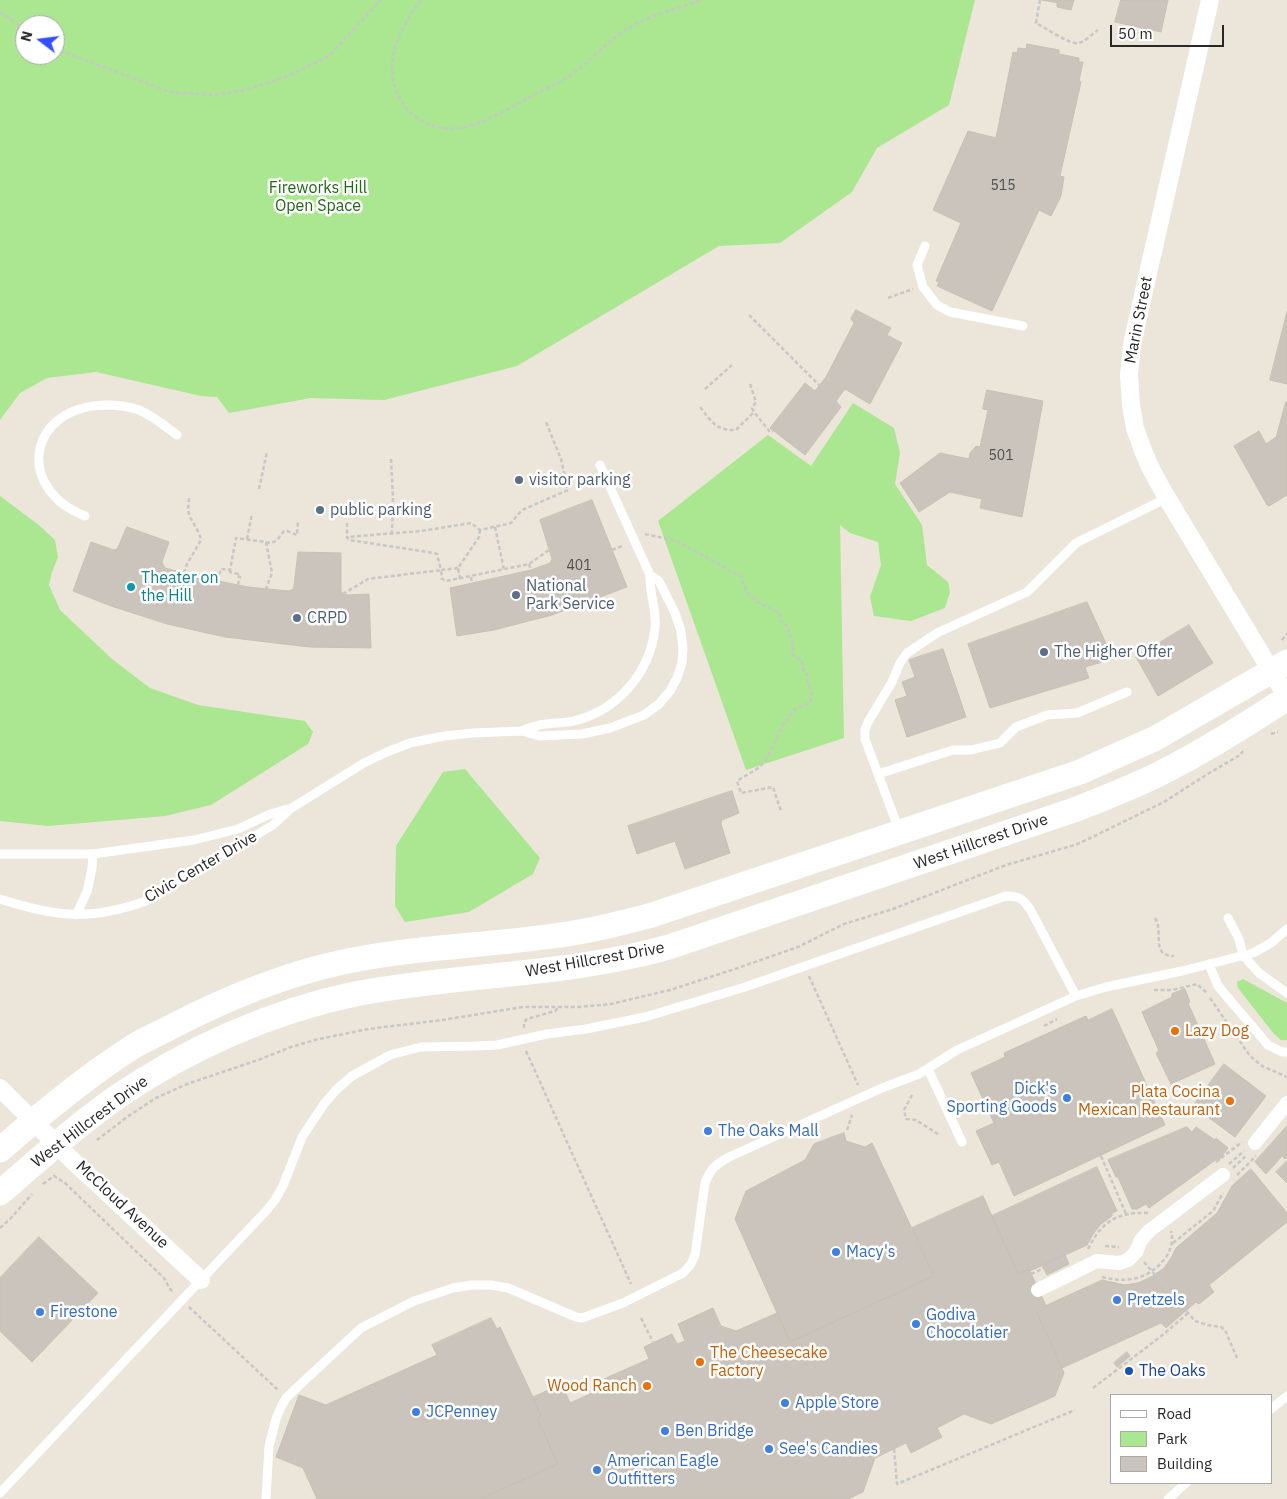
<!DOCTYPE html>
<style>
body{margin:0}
#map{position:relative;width:1287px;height:1499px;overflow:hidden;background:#ece5d9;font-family:"IBM Plex Sans",sans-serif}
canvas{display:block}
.legend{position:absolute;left:1110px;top:1394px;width:162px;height:90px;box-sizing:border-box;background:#fff;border:1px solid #a9a9a9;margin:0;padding:6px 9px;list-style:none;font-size:15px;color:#282828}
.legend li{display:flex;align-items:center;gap:10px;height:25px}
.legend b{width:25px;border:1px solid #a9a9a9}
.north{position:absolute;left:15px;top:15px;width:50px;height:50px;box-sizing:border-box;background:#fff;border:1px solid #a9a9a9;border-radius:50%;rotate:285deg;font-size:14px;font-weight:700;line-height:20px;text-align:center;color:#282828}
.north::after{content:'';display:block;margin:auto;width:18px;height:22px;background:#334eff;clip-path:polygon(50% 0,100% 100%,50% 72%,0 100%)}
.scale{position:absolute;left:1110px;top:25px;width:114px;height:22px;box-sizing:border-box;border:2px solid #282828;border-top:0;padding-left:6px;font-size:15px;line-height:18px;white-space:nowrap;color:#282828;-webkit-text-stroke:4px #fff;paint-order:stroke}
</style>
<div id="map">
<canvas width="1287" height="1499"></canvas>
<ul class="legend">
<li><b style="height:6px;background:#fff"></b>Road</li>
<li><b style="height:14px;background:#aae790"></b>Park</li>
<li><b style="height:14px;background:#cac4bc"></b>Building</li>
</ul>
<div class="north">N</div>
<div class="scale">50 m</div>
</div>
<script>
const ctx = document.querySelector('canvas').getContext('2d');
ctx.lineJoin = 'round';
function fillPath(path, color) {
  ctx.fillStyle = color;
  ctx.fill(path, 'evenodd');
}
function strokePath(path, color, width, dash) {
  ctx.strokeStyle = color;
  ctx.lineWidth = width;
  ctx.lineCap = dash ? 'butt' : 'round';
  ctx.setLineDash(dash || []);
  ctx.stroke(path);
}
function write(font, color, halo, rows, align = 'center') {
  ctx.font = font + ' "IBM Plex Sans",sans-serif';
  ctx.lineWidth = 5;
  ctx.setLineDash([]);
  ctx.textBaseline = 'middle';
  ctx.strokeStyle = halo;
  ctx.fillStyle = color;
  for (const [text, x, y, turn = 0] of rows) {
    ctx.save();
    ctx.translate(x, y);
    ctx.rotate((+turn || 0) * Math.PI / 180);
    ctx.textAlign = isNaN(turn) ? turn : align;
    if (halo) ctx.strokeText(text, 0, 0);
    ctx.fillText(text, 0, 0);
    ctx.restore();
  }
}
const green = new Path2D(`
 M0 0H975L949 105 877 148 852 192 780 243 719 246 517 366 384 400 311 398 229 413 217 397 201 396 96 372 47 378 20 393 0 420ZM25 25H55V55H25Z
 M853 403 894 428 900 453 895 484 922 525 927 565 948 582 950 592 945 608 911 621 874 616 870 597 881 565 878 542 850 533 840 525 844 738 746 770 658 521 768 435 811 466Z
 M0 496 40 526 55 540 58 557 52 572 49 585 60 610 112 659 150 688 198 705 305 721 313 732 308 744 211 805 165 816 48 826 0 821Z
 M465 769 540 858 533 874 469 912 405 922 395 906 396 846 443 772Z
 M1243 979 1287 1003V1040H1281L1274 1034 1238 988 1237 982Z`);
const building = new Path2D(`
 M1042 0H1074L1071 10 1057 7V3Z
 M1121 0H1168L1161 32 1115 22Z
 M1027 44 1059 50V54L1079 58V62H1083L1079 81 1081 82 1060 176 1064 177 1061 196 1051 216 1039 210 992 311 937 286 939 282 936 281 961 223 933 210 968 131 996 138 1013 52 1017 53 1018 48 1026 49Z
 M856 310 891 328 887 335 902 343 870 404 845 389 836 401 841 407 805 455 770 428 805 383 815 391 826 377 854 323 851 319Z
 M1287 312V384L1270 380Z
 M987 390 1043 401 1022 517 980 508 982 499 950 492 919 512 900 483 940 453 969 459 970 453 976 446 980 447 988 410 983 409Z
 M1286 402H1287V495L1269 506 1267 505 1234 446 1259 431 1266 444 1276 437Z
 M592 500 627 587 552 615 494 630 457 636 450 588 531 570 550 563 552 559 540 520Z
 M127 527 169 542 162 562 165 568 204 578 248 587 289 591 293 589 294 586 298 552 341 553V591L343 594 346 595 369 594 371 648 309 647 225 637 167 624 136 614 111 606 73 591 91 542 114 550 117 549Z
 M1087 602 1113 659 1085 667 1089 678 990 708 968 644Z
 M1189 625 1213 663 1158 696 1136 657Z
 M943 649 966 717 907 737 895 700 907 696 902 682 915 677 909 660Z
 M732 791 739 813 722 820 721 824 730 853 685 869 675 841 637 854 628 826Z
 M1185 989 1190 1002 1188 1003 1215 1064 1171 1084 1156 1053 1159 1051 1142 1012 1172 997V994Z
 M1112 1009 1165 1125 1014 1196 999 1162 992 1165 976 1131 994 1123 971 1073 1005 1057 1004 1053 1086 1016 1088 1020Z
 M1224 1064 1266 1096 1235 1137 1193 1106Z
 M1287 1126V1157L1285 1159 1282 1156 1266 1174 1255 1162Z
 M1187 1127 1192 1132 1196 1127 1215 1140 1216 1138 1228 1148 1219 1160 1217 1159 1149 1208 1146 1204 1137 1209H1132L1118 1177H1116L1108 1160Z
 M844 1133 846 1141 865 1147 872 1143 934 1276 790 1342 735 1219 746 1191 805 1160 814 1144Z
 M1287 1161V1183L1276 1172Z
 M1097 1167 1117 1211 1112 1213V1216L1101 1224 1093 1234 1087 1245 1030 1271 1029 1269 1018 1274 992 1216Z
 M1251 1169 1287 1213V1222L1209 1285 1214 1292 1199 1304 1196 1302 1166 1328 1161 1323 1062 1368 1037 1313 1047 1308 1045 1306 1102 1280 1125 1285 1138 1283 1151 1277 1164 1268 1171 1258 1176 1248 1217 1213 1232 1186Z
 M983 1196 1018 1274 1029 1269 1047 1308 1037 1313 1064 1373 1055 1396 991 1424 964 1414 937 1428 942 1437 911 1453 906 1443 875 1458 863 1492 848 1499H480L558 1464 537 1418 541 1416 533 1397 562 1384 570 1403 601 1389 606 1378 649 1359 644 1347 672 1334 677 1344 685 1341 678 1324 713 1308 721 1326 736 1331 777 1313 790 1342 934 1276 912 1228Z
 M39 1237 98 1293 32 1362 0 1331V1278Z
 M1065 1255 1069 1264 1047 1275 1042 1265Z
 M491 1318 497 1329 500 1327 533 1397 541 1416 537 1418 558 1464 480 1499H317L303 1468 276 1457 299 1395 326 1405 437 1355 432 1345Z
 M1127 1352 1130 1356 1117 1367 1114 1363Z`);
const path = new Path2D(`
 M421 0C407 17 391 47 392 69 392 88 401 106 416 117 455 145 493 116 528 98 542 90 558 84 571 75 591 61 607 41 627 29 649 15 677 9 701 0
 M1040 0 1036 23C1044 27 1070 45 1078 43 1085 42 1092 34 1098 30
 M0 12 25 29
 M55 46 64 52 170 92 212 95 232 92 245 90 288 76 329 56 381 0
 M888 298 913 289
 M749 315 819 385
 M750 384 756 402 752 408 754 412 770 432 773 431
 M705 389 732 365
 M700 407C711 421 716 431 736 430L754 412
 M391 459 393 498 392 534
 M259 489 267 452
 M347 523V537
 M495 527 504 570
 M645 534 677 541 742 577C744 599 762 604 780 613V620L789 628 788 633 792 639 793 655 802 661 804 671 807 674V680L812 694 810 703 795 709 783 725 768 756 760 767 737 781 741 793 773 787 781 811
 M247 539 252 514
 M266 542 272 573 266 589
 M612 550 622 546
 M529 564 531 570
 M458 568 441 570 437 554 434 553 349 540 347 537 421 531 471 523 480 530 511 523 522 510 568 490 561 459 546 422
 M230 570V572L238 574 237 576 240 577 237 588
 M184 573 187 564 201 540C199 529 190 521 188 510 188 506 189 502 189 498
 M471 577 472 583
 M460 579 458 568 479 537 480 530
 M217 581 221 569 230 570 236 538 272 543 277 540 284 531H287L297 535 298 521
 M343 594 368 579 441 570 442 579 446 581 529 564 549 550
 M1282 640 1287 634
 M1271 734 1278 732
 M1155 918C1164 932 1150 956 1174 956
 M809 976 858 1085
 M1154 990H1172L1197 984 1207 993
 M1210 998 1250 1056 1262 1066 1287 1077
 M1044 1026 1057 1019
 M524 1028V1022L527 1019 555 1011 559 1007
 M526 1051 631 1284
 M912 1095 904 1110 906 1119 916 1120 938 1134
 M847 1130 852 1115
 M97 1140 127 1117 156 1098 187 1084 258 1060 291 1047 315 1040 368 1029 442 1020 523 1007H579L611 1004 670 990 735 969 798 947 844 924 893 909 1006 865 1078 844 1164 802 1206 775 1240 755 1243 751
 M1101 1156 1126 1214
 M1216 1162 1242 1142
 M1229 1164 1244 1151
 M1233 1168 1247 1155
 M1237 1175 1256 1156
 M43 1184 54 1176 65 1183 164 1278 170 1289 174 1293
 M0 1228 10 1219 32 1194
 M1173 1243 1213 1211 1223 1193
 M1105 1246 1119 1247
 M1088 1249C1101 1222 1118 1211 1149 1213
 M1144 1262 1195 1321 1208 1325 1221 1327 1225 1330 1237 1358
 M1031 1274 1066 1258
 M1102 1277C1114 1280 1125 1281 1137 1278 1156 1273 1177 1252 1171 1231
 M189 1307 278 1390
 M641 1318 653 1342
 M1093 1388 1164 1334 1188 1313
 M894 1449 897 1484 1075 1410`);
const service = new Path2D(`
 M925 246 917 265 923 287 937 305 950 312 1023 326
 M85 516C15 489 27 407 105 405 116 405 128 406 139 410 153 416 165 426 177 435
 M522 731C526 729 531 727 536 726 548 722 562 724 574 721 618 710 650 673 655 628 657 610 649 593 650 575L600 465
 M878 774 953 750H971L1000 743 1016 727 1047 715 1077 713 1127 692
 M899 830 865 739V730L868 722 892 682 900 663 907 653 937 633 1027 592 1076 543 1167 498
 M0 854H93L194 840 238 829 268 815 287 809
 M0 899C56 917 90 921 146 901L273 825 290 809 364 763 387 752 410 743 444 736 473 733 522 731 539 736 582 734 610 728 644 715 659 704 670 691 677 678 682 663 683 649 681 631 675 613 659 581 650 575
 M76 915 87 892 92 868 93 854
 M1228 918 1239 939 1243 955 1259 973 1287 993
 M1209 964 1218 986 1268 1045 1282 1052H1287
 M928 1069 962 1142
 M1271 1409 1287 1396
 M0 1493 266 1211 275 1200 283 1186 302 1137 324 1104 336 1090 352 1076 390 1055 421 1047 476 1046 497 1045 547 1034 586 1029 645 1017 745 987 1006 896C1019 896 1022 898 1030 909L1076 996 1106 987 1182 971 1253 953 1271 943 1287 929
 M266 1499 269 1446 276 1419 281 1407 286 1398 303 1382 361 1328 414 1301 453 1288 472 1285H491L508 1288 576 1317 582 1318 623 1303 683 1273 691 1264 695 1255 705 1183C711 1168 715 1165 729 1157L882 1088 919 1074 957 1050 1076 996
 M1168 1499 1186 1483`);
const pedestrian = new Path2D(`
 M1255 1143 1287 1103
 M1038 1290 1097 1261 1119 1263 1128 1260 1136 1252 1141 1240 1149 1231 1223 1175`);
const minor = new Path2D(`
 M1210 0 1132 344 1129 375 1131 405 1135 428 1144 453 1152 471 1167 498 1287 697
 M0 1088 72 1160 201 1280`);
const secondary = new Path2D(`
 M0 1150C41 1114 84 1078 131 1048 143 1040 158 1034 171 1027 225 999 282 975 343 962 412 947 483 946 553 936 586 932 619 924 652 915L1080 772 1156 738 1287 662
 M0 1193C38 1160 76 1126 117 1097 187 1049 272 1011 355 994 459 974 566 976 669 947L1074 810C1102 799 1131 788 1159 774 1203 752 1246 725 1287 698`);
const markers = [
 [519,480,5,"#5c6f8a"],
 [320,510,5,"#5c6f8a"],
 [131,587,5,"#0f9aa8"],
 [516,595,5,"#5c6f8a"],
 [297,618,5,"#5c6f8a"],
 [1044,652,5,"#5c6f8a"],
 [1175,1031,5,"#e8710a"],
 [1067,1098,5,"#3f7fe0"],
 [1230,1101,5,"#e8710a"],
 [708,1131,5,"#3f7fe0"],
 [836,1252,5,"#3f7fe0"],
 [1117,1300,5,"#3f7fe0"],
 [40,1312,5,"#3f7fe0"],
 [916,1324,5,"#3f7fe0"],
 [700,1362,5,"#e8710a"],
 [1129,1371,5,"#1a4fb4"],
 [647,1386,5,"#e8710a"],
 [785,1403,5,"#3f7fe0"],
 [416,1412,5,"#3f7fe0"],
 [665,1431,5,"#3f7fe0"],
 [769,1449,5,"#3f7fe0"],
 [597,1470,5,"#3f7fe0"]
];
const numberNames = [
 ["515",1003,186],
 ["501",1001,456],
 ["401",579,566]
];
const parkNames = [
 ["Fireworks Hill",318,188],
 ["Open Space",318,206]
];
const streetNames = [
 ["Marin Street",1139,320,-79],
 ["West Hillcrest Drive",981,842,-19],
 ["Civic Center Drive",201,867,-30],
 ["West Hillcrest Drive",595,960,-10],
 ["West Hillcrest Drive",90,1122,-37],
 ["McCloud Avenue",122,1205,43]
];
const serviceNames = [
 ["visitor parking",529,480],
 ["public parking",330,510],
 ["National",526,586],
 ["Park Service",526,604],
 ["CRPD",307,618],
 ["The Higher Offer",1054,652]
];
const cultureNames = [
 ["Theater on",141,578],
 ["the Hill",141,596]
];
const foodNames = [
 ["Lazy Dog",1185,1031],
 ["Plata Cocina",1220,1092,"right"],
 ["Mexican Restaurant",1220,1110,"right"],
 ["The Cheesecake",710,1353],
 ["Factory",710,1371],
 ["Wood Ranch",637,1386,"right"]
];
const shopNames = [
 ["Dick's",1057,1089,"right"],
 ["Sporting Goods",1057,1107,"right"],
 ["The Oaks Mall",718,1131],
 ["Macy's",846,1252],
 ["Pretzels",1127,1300],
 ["Firestone",50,1312],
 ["Godiva",926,1315],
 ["Chocolatier",926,1333],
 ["Apple Store",795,1403],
 ["JCPenney",426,1412],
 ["Ben Bridge",675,1431],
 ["See's Candies",779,1449],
 ["American Eagle",607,1461],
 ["Outfitters",607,1479]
];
const transitNames = [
 ["The Oaks",1139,1371]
];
fillPath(green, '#aae790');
fillPath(building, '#cac4bc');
strokePath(building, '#c7c1b2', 1);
strokePath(path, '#c7c7c7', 2.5, [4, 2.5]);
strokePath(service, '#fff', 9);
strokePath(pedestrian, '#fff', 14);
strokePath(minor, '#fff', 18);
strokePath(secondary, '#fff', 25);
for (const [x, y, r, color] of markers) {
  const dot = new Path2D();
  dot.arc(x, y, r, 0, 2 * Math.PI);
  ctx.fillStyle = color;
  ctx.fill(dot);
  strokePath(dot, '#fff', 2);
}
write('14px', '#504f4d', null, numberNames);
write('16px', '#226914', '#fff', parkNames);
write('16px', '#282828', '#fff', streetNames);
write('16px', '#4e5e75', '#fff', serviceNames, 'left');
write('16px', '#0d838f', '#fff', cultureNames, 'left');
write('16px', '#c56008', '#fff', foodNames, 'left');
write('16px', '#366cbe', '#fff', shopNames, 'left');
write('16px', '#164399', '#fff', transitNames, 'left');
</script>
